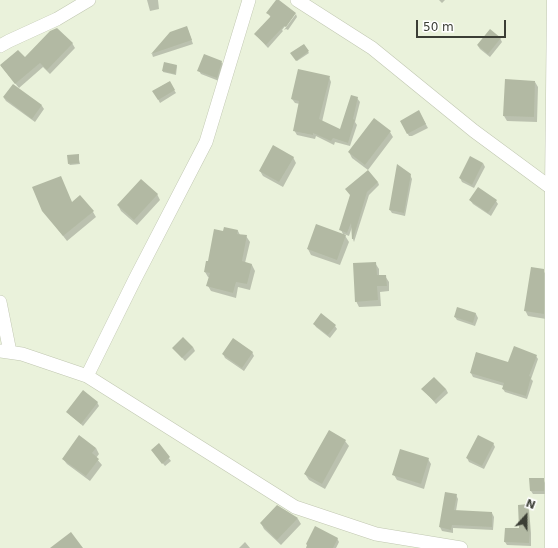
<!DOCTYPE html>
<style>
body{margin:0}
#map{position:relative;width:558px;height:548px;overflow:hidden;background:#eaf2db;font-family:"DejaVu Sans",sans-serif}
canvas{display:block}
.north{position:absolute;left:506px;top:496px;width:40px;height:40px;-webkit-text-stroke:3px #fff;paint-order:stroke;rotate:21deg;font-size:11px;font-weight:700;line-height:16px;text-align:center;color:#3b3e35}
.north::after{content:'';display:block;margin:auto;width:14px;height:18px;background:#3b3e35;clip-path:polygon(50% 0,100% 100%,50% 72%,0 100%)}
.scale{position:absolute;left:416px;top:20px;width:90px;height:18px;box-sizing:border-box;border:2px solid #3b3e35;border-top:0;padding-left:5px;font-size:12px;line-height:14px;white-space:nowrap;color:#3b3e35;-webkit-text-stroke:3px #fff;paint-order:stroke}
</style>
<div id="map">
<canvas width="558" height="548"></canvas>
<div class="north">N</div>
<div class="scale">50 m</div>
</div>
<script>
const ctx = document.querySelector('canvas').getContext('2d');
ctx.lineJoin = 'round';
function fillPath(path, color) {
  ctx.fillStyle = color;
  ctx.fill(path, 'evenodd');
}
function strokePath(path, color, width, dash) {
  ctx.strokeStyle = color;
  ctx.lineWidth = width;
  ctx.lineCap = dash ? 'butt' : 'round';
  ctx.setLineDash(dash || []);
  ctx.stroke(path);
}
const shadow = new Path2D(`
 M147 0H158L159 9 150 11Z
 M277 0 295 13 282 30 283 31 268 48 255 34 271 18 268 13Z
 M439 0H445L442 3Z
 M296 14 297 17 288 30 286 29 284 30Z
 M188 30 193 44 153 57 152 54 170 33Z
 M500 38 502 42 490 57 480 49 478 46Z
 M72 43 75 48 50 74 43 67 19 88 1 66Z
 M303 45 309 53 297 61 292 53Z
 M221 62 224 65 219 81 201 74 199 71Z
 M177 66 176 75 163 72V71Z
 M329 77 331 82 322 122 341 131 357 98 360 102 355 122 357 125 350 146 335 142 334 145 316 136 315 139 297 135 294 130 300 104 295 103 292 99Z
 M169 82 176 93 160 103 154 91Z
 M535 82 538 87 537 122 507 121 504 116Z
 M13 85 42 106 44 109 35 122 6 101 4 98Z
 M419 112 428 128 412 136H409L401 121Z
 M390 132 393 137 368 170 352 158 349 152Z
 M78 155 80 164 70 165 69 164Z
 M293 157 296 163 283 187 263 176 260 171Z
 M483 163 485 167 474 188 462 182 460 178Z
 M410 175 412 179 405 216 392 213 390 210Z
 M378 182 379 185 369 195 354 242 353 239 352 227 349 236 344 234 349 242 340 265 311 255 308 249 344 236 341 230 351 196Z
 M157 194 160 200 137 225 121 211 118 205Z
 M470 200 496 201 498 204 491 216 473 204Z
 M72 203 93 212 96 217 67 241 43 210Z
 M238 231 240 235 246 236 250 242 245 263 252 265 255 271 250 290 238 287 236 298 211 291 208 286 210 278 208 277 205 272 224 232Z
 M375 263 379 269V276H385L389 282V291L380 292 381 306 359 307 356 301Z
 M543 270 546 275V319L528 316 525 310Z
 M476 314 478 318 475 326 457 320 455 317Z
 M314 324 335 326 337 329 330 338 316 327Z
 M193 347 195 351 185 361 173 348Z
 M252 352 254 356 244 371 225 358 223 354Z
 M476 353 509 363 536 356 538 359 531 379 533 381 527 399 505 392 503 389 504 386 473 377 471 373Z
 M423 389H446L448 393 436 404Z
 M97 402 99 406 83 426 70 415 68 412Z
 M345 441 349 446 325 489 309 480 305 474Z
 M493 443 495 447 484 469 469 462 467 458Z
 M159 445 171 461 165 466 154 453Z
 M96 448 99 454 96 458 102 465 90 481 67 464 63 459Z
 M428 459 431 464 424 489 397 480 394 475Z
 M543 479 545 483V494H533L531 491Z
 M446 493 456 495 458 499 456 511 492 513 494 517 493 530 453 528V533L442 531 440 527Z
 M277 506 298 519 301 524 281 545 264 529 261 523Z
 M527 506 529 509 531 533V546L507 545 505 542 520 530Z
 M337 538 339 542 336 548H306Z
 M245 542 250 548H239Z`);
const building = new Path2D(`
 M276 0H279L296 13 286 27 284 26 266 45 254 34 271 16 266 13Z
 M187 26 192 40 151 54 170 32Z
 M57 28 73 43 47 70 40 63 15 84 0 65 18 50 25 57 50 31Z
 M490 29 501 38 488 54 477 45Z
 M304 44 309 51 296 61 290 53Z
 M204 54 222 61 217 78 197 71Z
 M164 62 177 65 175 74 162 71Z
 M298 69 330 76 319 119 340 129 351 95 358 97 353 119 355 120 348 143 333 138 331 141 313 133V135L293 131 299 101 291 99Z
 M505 79 535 81 534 117 503 116Z
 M170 81 175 90 158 100 152 91Z
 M13 84 42 105 32 119 3 97Z
 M419 110 426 124 407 134 400 121Z
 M374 118 391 131 365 165 348 152Z
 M273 145 294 157 279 182 259 171Z
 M79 154V163L68 164 67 155Z
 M470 156 483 163 472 185 459 178Z
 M397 164 411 174 404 213 389 210Z
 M368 170 378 182 367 192 353 239H352L351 223 347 233 339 230 350 195 345 189Z
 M61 176 72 202 80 195 94 211 63 236 42 211 32 187Z
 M141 179 158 194 134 220 117 205Z
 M478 187 497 200 488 213 469 200Z
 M316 224 346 235 337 260 307 249Z
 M224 227 238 230 237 234 247 235 242 261 252 264 247 284 236 282 233 293 206 286 210 273 204 272 206 261H208L214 229 223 231Z
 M376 262 377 275H386L387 286H377L378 300 355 302 353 263Z
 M531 267 544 269V314L524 311Z
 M457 307 476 313 473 323 454 317Z
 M321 313 336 325 328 335 313 324Z
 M183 337 193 347 182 358 172 348Z
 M233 338 253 352 242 368 222 354Z
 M514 346 537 355 529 376 531 377 526 396 502 389 504 383 470 373 476 352 508 362Z
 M434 377 446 389 434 401 421 389Z
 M83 390 98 402 81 424 66 412Z
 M329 430 346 440 322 484 304 474Z
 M79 435 96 448 92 453 99 459 86 476 62 459Z
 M478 435 494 443 482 466 466 458Z
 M159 443 170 457 162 464 151 450Z
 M400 449 429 458 421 484 392 475Z
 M529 478H544V491H530Z
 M445 492 457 494 454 510 492 512V527L452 525 451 530 439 527Z
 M528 504 530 529 529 543 504 542 505 528H519L518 505Z
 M277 505 298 518 277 540 260 523Z
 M315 526 338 538 333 548H306L307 545 306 544Z
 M71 532 83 548H50Z`);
const street = new Path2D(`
 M297 0 372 48 474 131 554 190
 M0 46 9 41 57 19 89 0
 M0 302 10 352
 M0 351 22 354 87 376 295 507 376 534 461 548
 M87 376 135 279 206 142 249 0`);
const secondary = new Path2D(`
 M554 548V190L556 0`);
fillPath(shadow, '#0003');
fillPath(building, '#b2b9a3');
strokePath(street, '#c0c7b1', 14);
strokePath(secondary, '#c0c7b1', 19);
strokePath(street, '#fff', 13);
strokePath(secondary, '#fff', 18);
</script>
